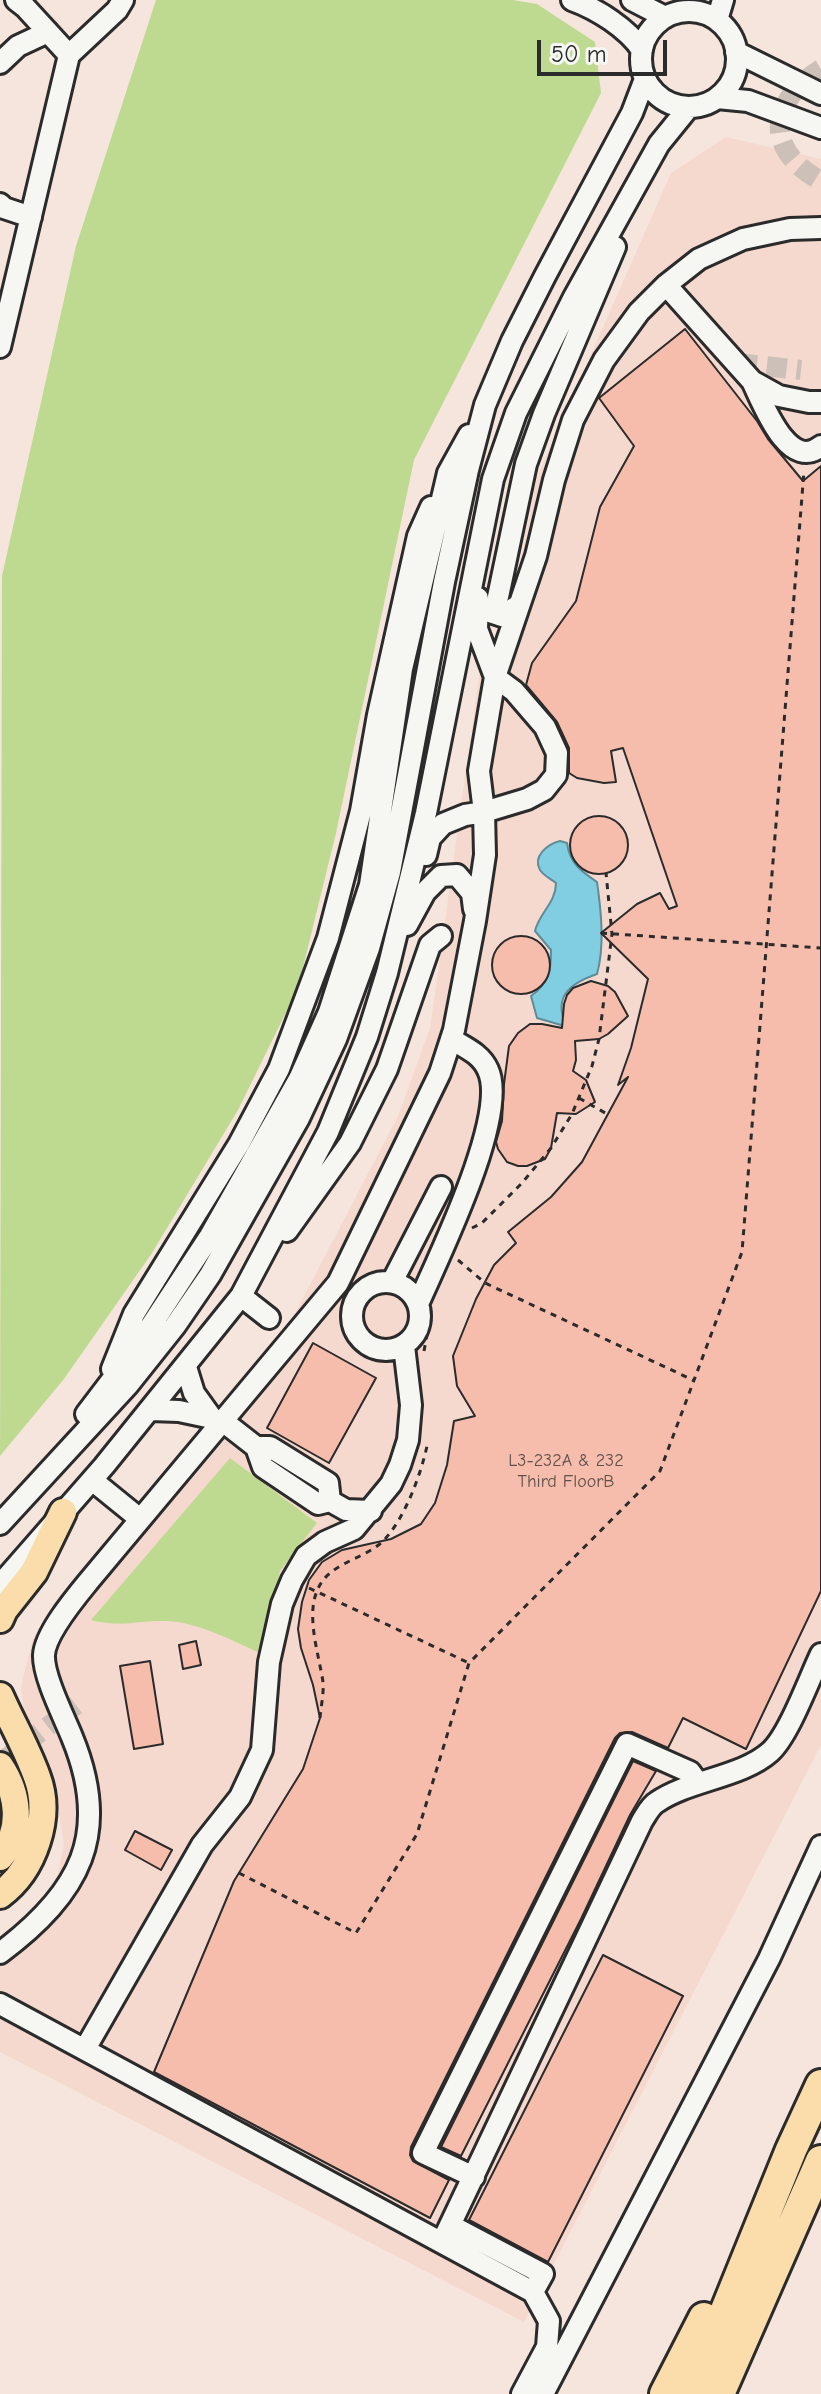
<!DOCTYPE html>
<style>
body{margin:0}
#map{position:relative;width:821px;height:2394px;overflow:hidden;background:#f6e5dd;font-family:"Comic Neue",sans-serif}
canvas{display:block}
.scale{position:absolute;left:537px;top:40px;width:130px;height:36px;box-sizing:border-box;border:4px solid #2b2b2b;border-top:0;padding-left:10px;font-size:24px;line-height:28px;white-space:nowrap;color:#2b2b2b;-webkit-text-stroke:6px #f6f6f2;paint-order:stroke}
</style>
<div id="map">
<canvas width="821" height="2394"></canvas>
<div class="scale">50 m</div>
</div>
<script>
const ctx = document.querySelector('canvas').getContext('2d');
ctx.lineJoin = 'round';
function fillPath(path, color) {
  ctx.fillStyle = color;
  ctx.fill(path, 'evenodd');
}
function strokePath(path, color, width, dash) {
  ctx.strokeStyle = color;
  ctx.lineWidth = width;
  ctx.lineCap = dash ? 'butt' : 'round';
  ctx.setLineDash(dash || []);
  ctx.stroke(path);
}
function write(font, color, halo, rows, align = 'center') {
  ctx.font = font + ' "Comic Neue",sans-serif';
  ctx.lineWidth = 7;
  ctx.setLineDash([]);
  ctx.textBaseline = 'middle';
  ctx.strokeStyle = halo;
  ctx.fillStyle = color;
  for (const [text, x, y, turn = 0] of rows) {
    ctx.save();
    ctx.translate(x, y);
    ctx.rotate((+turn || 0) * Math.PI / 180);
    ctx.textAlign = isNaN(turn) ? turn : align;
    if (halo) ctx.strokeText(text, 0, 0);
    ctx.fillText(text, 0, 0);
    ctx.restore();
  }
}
const built = new Path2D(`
 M726 137 821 159V1745L524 2322 0 2052V1936L28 1916 55 1885 64 1845 56 1793 26 1730 21 1686 33 1639 291 1321 398 1116 430 1028 480 670 516 586 537 477 671 173Z`);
const green = new Path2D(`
 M156 0H513L537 4 595 42 601 93 414 460 336 833 298 988 238 1110 152 1253 64 1379 0 1456 2 576 76 246Z
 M230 1458 317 1523 280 1571 263 1654C234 1642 199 1622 167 1621 137 1620 122 1628 91 1620Z`);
const water = new Path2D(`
 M560 841 567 843C570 864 581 871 597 882 601 910 605 946 597 974 565 985 552 1000 569 1032L561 1025 537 1018 531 996C549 983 551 971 551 950L535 931C539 913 556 903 556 883 551 879 544 876 540 870 532 856 548 844 560 841Z`);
const building = new Path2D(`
 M685 329 757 421 768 439 803 481 821 466V1591L746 1749 683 1718 668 1748 632 1732 620 1733 615 1738 411 2147 410 2155 413 2161 449 2180 430 2218 154 2072 234 1881 303 1769 320 1718 313 1685 301 1648 298 1629 302 1602 309 1580 322 1562 342 1550 391 1539 421 1524 435 1503 447 1465 454 1421 475 1416 457 1386 453 1356 476 1299 494 1265 516 1243 508 1232 551 1197 582 1162 628 1077 618 1085 631 1048 648 979 601 933 637 904 660 893 669 909 677 906 623 748 611 751 616 782 604 783 577 778 569 773V748L557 722 526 685 532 663 576 601 600 507 634 446 599 398Z
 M570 845a29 29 0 1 1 58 0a29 29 0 1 1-58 0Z
 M492 965a29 29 0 1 1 58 0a29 29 0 1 1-58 0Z
 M591 981 608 986 615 992 628 1016 608 1034 599 1039 575 1041 576 1060 573 1071 586 1080 595 1102 576 1114 557 1113 551 1148 545 1159 527 1166H518L507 1162 498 1149 496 1142 502 1121 504 1084 509 1046 518 1033 530 1024H542L562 1028 564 1004 567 995 573 988Z
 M313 1343 376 1378 329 1463 267 1428Z
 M196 1641 201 1665 183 1669 179 1645Z
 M150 1661 163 1744 134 1749 120 1666Z
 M633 1761 656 1771 630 1815 581 1919 461 2156 441 2147Z
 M135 1831 172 1850 161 1870 125 1850Z
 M603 1955 683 1996 548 2262 469 2220Z`);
const minorTunnel = new Path2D(`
 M821 69C768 102 764 150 821 181
 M737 363 801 370
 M0 1763 76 1705`);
const path = new Path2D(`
 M601 933 821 948
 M579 1098 607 1114
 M472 1228 482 1223 522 1183 551 1148 572 1114 592 1066 599 1039 612 934 606 873
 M458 1260 485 1283 693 1380
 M424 1351 430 1319
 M309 1588 469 1663
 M320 1718C321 1706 324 1693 323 1682 319 1655 306 1617 317 1591 328 1562 365 1560 384 1540 405 1518 421 1474 427 1446
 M239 1873 356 1933 417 1834 469 1663 660 1471 742 1252 804 471`);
const minor = new Path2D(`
 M16 0 25 7 69 55
 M572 0C597 9 627 28 642 50
 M632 0 665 17
 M641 59a48 48 0 1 1 96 0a48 48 0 1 1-96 0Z
 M717 20 723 0
 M736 52 821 94
 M0 63 18 46 48 32
 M717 98 748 101 821 128
 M0 204 4 208 31 217
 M666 285 752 381 779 396 809 402H821
 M0 347 69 55 117 10 123 0
 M752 381C762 401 788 473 821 446
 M498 597 526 464 544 414 615 247
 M478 601 484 610 502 616 519 605
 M426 855 430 838 443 824 465 815 484 812 527 799 544 790 556 775 557 753 545 727 514 691 495 677 477 629 478 598
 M407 925 425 892 441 876 457 875 472 893 474 909
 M287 1231 350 1143 387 1069 430 945 441 936
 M352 1316a34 34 0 1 1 68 0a34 34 0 1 1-68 0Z
 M392 1282 441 1187
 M241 1296 269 1318
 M418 1304C438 1258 509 1115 488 1070 481 1054 466 1048 451 1039
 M112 1369 134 1314 239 1144 279 1069 328 938 361 811 378 715 418 536 431 507
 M150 1410 179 1411 212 1418 194 1393 186 1367
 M86 1414 137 1347 210 1236 299 1079 329 1012 370 885 402 669 448 473 469 435
 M224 1422 256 1447 263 1467 318 1504 330 1501 346 1510 371 1511
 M256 1447H270L328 1483 330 1501
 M92 1480 140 1519
 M0 1524 128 1385 175 1326 210 1275 299 1118 336 1039 369 948 390 872 444 582 468 470 485 405 512 341 545 276 632 113 645 79
 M0 1585 104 1466 241 1296 328 1132 367 1037 387 973 426 813 493 479 516 413 574 297 659 144 689 107
 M0 1953C80 1893 112 1834 72 1737 64 1717 43 1676 44 1655 45 1634 74 1599 88 1582L338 1283 440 1073 454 1030 475 921 485 855 484 812 479 771 495 677 536 556 554 480 573 420 604 360 639 312 666 285 699 259 743 239 790 229 821 228
 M0 2004 533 2292 549 2321 547 2347 522 2394
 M85 2049 202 1845 240 1797 262 1750 269 1662 282 1604 292 1580 306 1556 325 1542 354 1529 391 1484 400 1465 408 1440 411 1405 404 1346
 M474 2177 423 2153 627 1744 690 1772 698 1783
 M450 2225 543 2274 533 2292
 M442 2242 642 1821C646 1815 650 1806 657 1802 689 1780 742 1777 770 1752 789 1735 809 1679 821 1654
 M543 2394 769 1959 821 1846`);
const major = new Path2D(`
 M0 1619 4 1610 34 1572 63 1512
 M0 1696C12 1723 27 1749 37 1777 52 1817 34 1870 0 1895
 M0 1766C18 1793 24 1830 0 1857`);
const highway = new Path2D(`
 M665 2394 704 2318
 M692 2394 791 2150 821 2085
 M719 2394 821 2161`);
const numberNames = [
 ["L3-232A & 232",566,1461],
 ["Third FloorB",566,1482]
];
fillPath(built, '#f6d9ce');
fillPath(green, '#beda91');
fillPath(water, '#81cde1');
strokePath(water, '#5f8c98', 2);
fillPath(building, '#f6bdac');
strokePath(building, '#2b2b2b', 2);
strokePath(minorTunnel, '#cdc0b9', 20, [20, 10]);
strokePath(minor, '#2b2b2b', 26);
strokePath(major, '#2b2b2b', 32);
strokePath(highway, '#2b2b2b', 36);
strokePath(path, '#2b2b2b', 3, [6, 6]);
strokePath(minor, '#f6f6f2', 20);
strokePath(major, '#faddab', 26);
strokePath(highway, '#faddab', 30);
write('18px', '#5e504b', null, numberNames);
</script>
